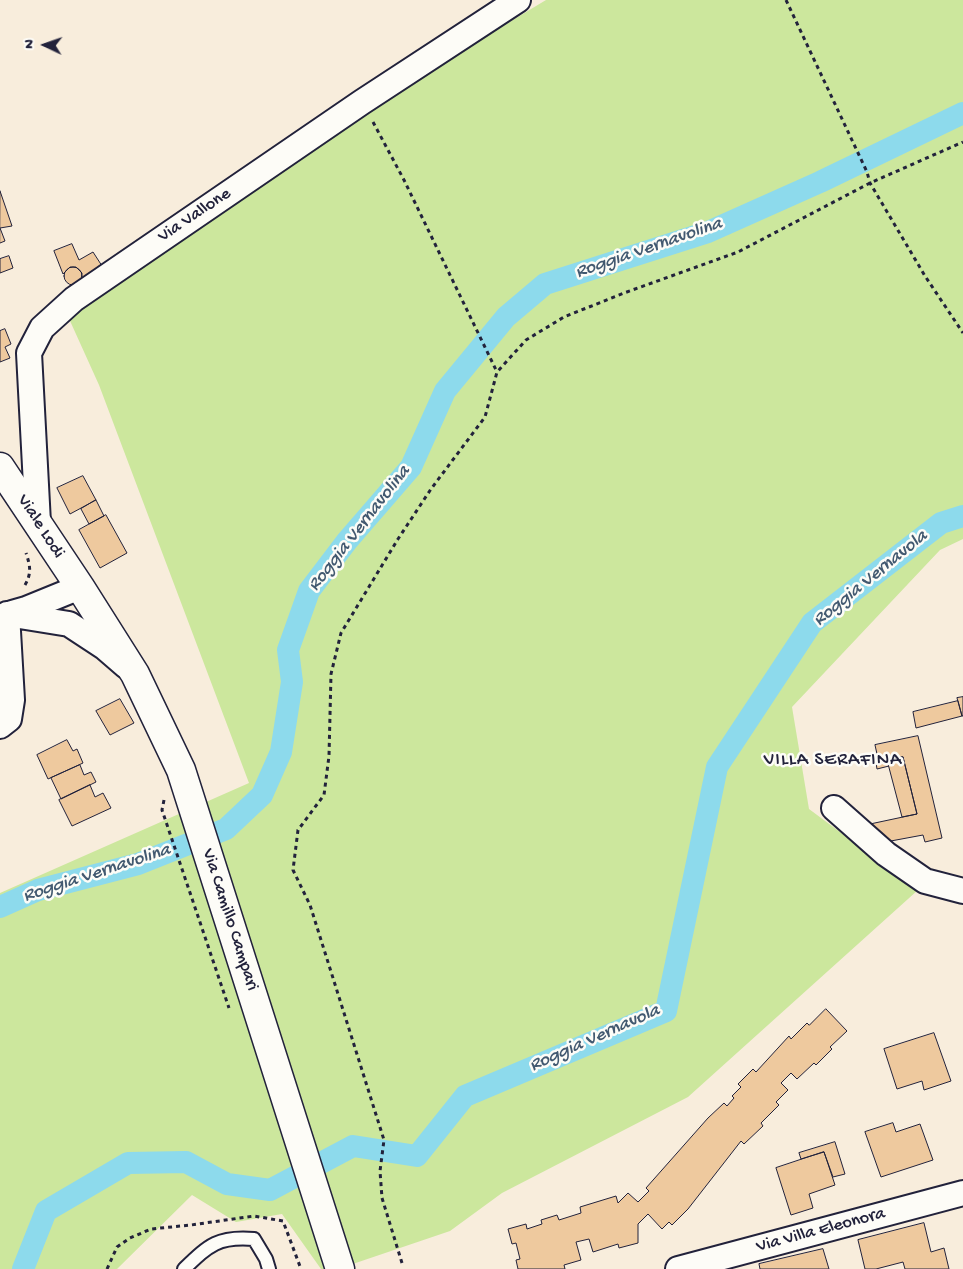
<!DOCTYPE html>
<style>
body{margin:0}
#map{position:relative;width:963px;height:1269px;overflow:hidden;background:#f8eddc;font-family:"Gochi Hand",sans-serif}
canvas{display:block}
.north{position:absolute;left:20px;top:20px;width:50px;height:50px;-webkit-text-stroke:4px #fdfcf7;paint-order:stroke;rotate:273deg;font-size:14px;font-weight:700;line-height:20px;text-align:center;color:#22223b}
.north::after{content:'';display:block;margin:auto;width:18px;height:22px;background:#22223b;clip-path:polygon(50% 0,100% 100%,50% 72%,0 100%)}
</style>
<div id="map">
<canvas width="963" height="1269"></canvas>
<div class="north">N</div>
</div>
<script>
const ctx = document.querySelector('canvas').getContext('2d');
ctx.lineJoin = 'round';
function fillPath(path, color) {
  ctx.fillStyle = color;
  ctx.fill(path, 'evenodd');
}
function strokePath(path, color, width, dash) {
  ctx.strokeStyle = color;
  ctx.lineWidth = width;
  ctx.lineCap = dash ? 'butt' : 'round';
  ctx.setLineDash(dash || []);
  ctx.stroke(path);
}
function write(font, color, halo, rows, align = 'center') {
  ctx.font = font + ' "Gochi Hand",sans-serif';
  ctx.lineWidth = 5;
  ctx.setLineDash([]);
  ctx.textBaseline = 'middle';
  ctx.strokeStyle = halo;
  ctx.fillStyle = color;
  for (const [text, x, y, turn = 0] of rows) {
    ctx.save();
    ctx.translate(x, y);
    ctx.rotate((+turn || 0) * Math.PI / 180);
    ctx.textAlign = isNaN(turn) ? turn : align;
    if (halo) ctx.strokeText(text, 0, 0);
    ctx.fillText(text, 0, 0);
    ctx.restore();
  }
}
const green = new Path2D(`
 M546 0H963V539L940 550 792 707 809 809 918 890 688 1097 502 1193 450 1231 338 1269H321L282 1214 236 1222 192 1195 117 1269H0V893L249 783 99 385 66 312 375 103Z`);
const canal = new Path2D(`
 M0 907 38 890 138 864 226 829 262 795 281 752 292 682 288 650 309 591 347 541 411 467 445 391 506 317 545 284 708 232 820 182 963 113
 M23 1269 46 1211 128 1163 186 1162 227 1184 270 1190 353 1146 417 1156 465 1096 666 1011 717 767 812 623 941 523 963 516`);
const building = new Path2D(`
 M0 191 12 226 0 228 5 241 0 243Z
 M72 244 79 260 93 252 104 269 81 282 82 273 76 267H70L63 274 54 251Z
 M9 256 13 268 0 273V259Z
 M64 276a9 9 0 1 1 18 0a9 9 0 1 1-18 0Z
 M5 329 11 344 5 347 10 358 0 362V331Z
 M83 476 96 500 70 514 57 488Z
 M96 500 104 516 89 524 81 509Z
 M106 515 127 553 100 568 79 530Z
 M963 697V716H962L957 698Z
 M120 699 134 723 110 735 96 711Z
 M958 701 962 716 916 728 913 712Z
 M918 736 942 838 925 842 923 835 880 843 870 824 917 814 903 757 879 763 875 745Z
 M67 740 73 751 77 749 83 763 48 779 37 755Z
 M903 757 917 814 902 817 887 760Z
 M887 760 889 766 877 769 876 763Z
 M80 765 84 775 91 772 96 782 61 799 51 778Z
 M90 785 95 797 103 793 111 808 72 826 59 800Z
 M826 1009 847 1031 830 1047 832 1049 816 1065 814 1063 797 1079 791 1073 781 1083 788 1090 776 1102 779 1105 761 1123 763 1126 744 1144 741 1141 688 1209 672 1225 669 1222 662 1229 648 1214 638 1224V1243L619 1248 618 1244 593 1252 589 1239 576 1242 581 1260 564 1265 565 1269H518L516 1260 520 1259 516 1243 512 1244 508 1229 526 1224 527 1229 542 1224 541 1220 557 1215 559 1220 581 1213 580 1207 616 1196 618 1203 628 1193 638 1202 649 1191 646 1188 708 1118 724 1103 727 1106 734 1098 732 1096 741 1087 738 1084 753 1069 756 1072 789 1036 791 1039 807 1023 809 1025Z
 M934 1033 951 1081 924 1090 922 1081 897 1089 884 1049Z
 M893 1123 896 1132 920 1124 933 1160 881 1177 865 1132Z
 M835 1142 845 1174 833 1177 824 1152 801 1159 799 1153Z
 M824 1152 835 1185 809 1194 813 1208 791 1215 776 1168Z
 M924 1223 931 1252 944 1248 949 1269H905L903 1262 876 1269H865L858 1240Z
 M823 1249 829 1269H760L759 1264Z`);
const path = new Path2D(`
 M786 0 867 172 870 183 925 276 963 333
 M373 122 404 180 497 372
 M25 585C32 573 30 565 26 553
 M164 800 162 810 229 1008
 M402 1263 382 1198 380 1171 384 1140 310 905 293 870 298 830 324 795 329 756 331 674 341 633 398 539 431 489 485 417 497 372 526 340 564 317 624 293 738 252 870 183 963 142
 M107 1269 117 1247 130 1238 151 1229 191 1225 254 1216 283 1221 301 1269`);
const service = new Path2D(`
 M184 1269C209 1245 218 1236 254 1239L266 1259 269 1269`);
const minor = new Path2D(`
 M38 523 29 353 42 328 74 299 362 102 518 0
 M12 613 26 609 80 587
 M7 614 69 624 104 647 126 666
 M0 726 9 719 12 700 7 614
 M834 808 886 854 925 881 963 891
 M678 1269 963 1193`);
const tertiary = new Path2D(`
 M0 467 80 587 135 674 181 770 340 1269`);
const streetNames = [
 ["Via Vallone",195,216,-34],
 ["Viale Lodi",40,527,57],
 ["Via Camillo Campari",229,920,72],
 ["Via Villa Eleonora",821,1231,-15]
];
const waterNames = [
 ["Roggia Vernavolina",649,249,-19],
 ["Roggia Vernavolina",360,529,-52],
 ["Roggia Vernavola",871,579,-39],
 ["Roggia Vernavolina",97,874,-18],
 ["Roggia Vernavola",595,1039,-24]
];
const neighbourhoodNames = [
 ["VILLA SERAFINA",833,761]
];
fillPath(green, '#cce79d');
strokePath(canal, '#8ddaec', 22);
fillPath(building, '#eec99e');
strokePath(building, '#22223b', 1);
strokePath(service, '#22223b', 16);
strokePath(minor, '#22223b', 28);
strokePath(tertiary, '#22223b', 31);
strokePath(path, '#22223b', 3, [4, 4]);
strokePath(service, '#fdfcf7', 12);
strokePath(minor, '#fdfcf7', 24);
strokePath(tertiary, '#fdfcf7', 28);
write('18px', '#22223b', '#fdfcf7', streetNames);
write('italic 19px', '#425970', '#fdfcf7', waterNames);
ctx.letterSpacing = '1px';
write('19px', '#22223b', '#fdfcf7', neighbourhoodNames);
ctx.letterSpacing = '0px';
</script>
